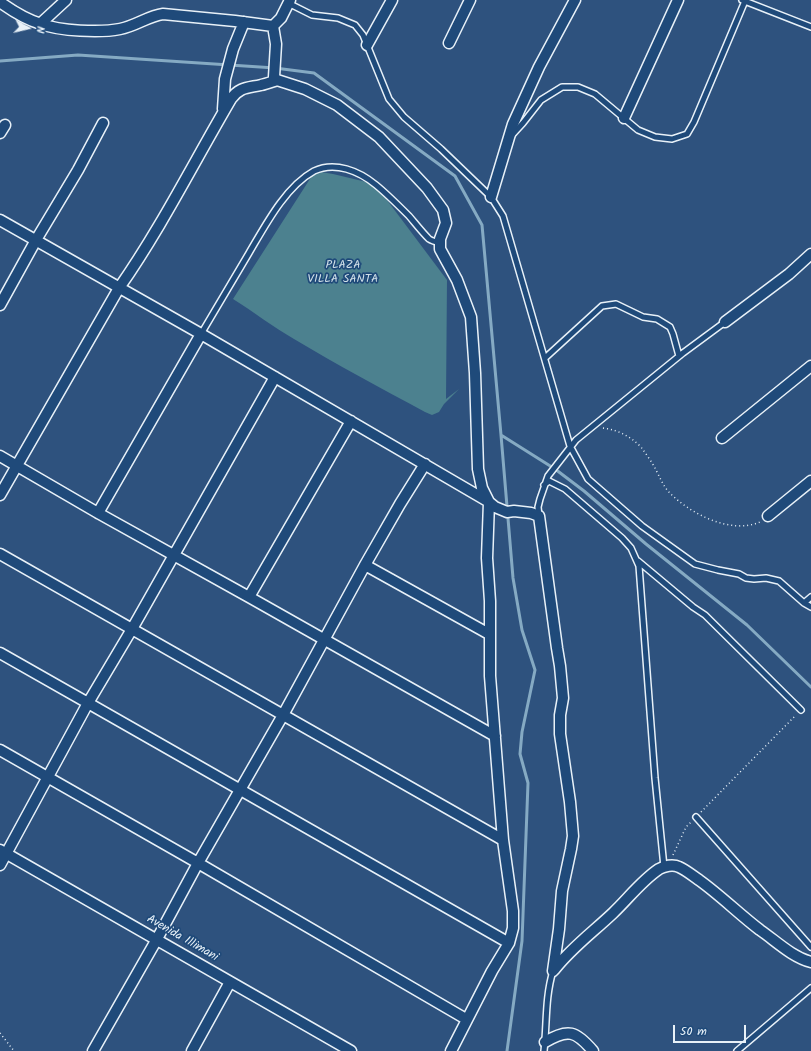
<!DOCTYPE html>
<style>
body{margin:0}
#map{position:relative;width:811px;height:1051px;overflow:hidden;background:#2e527e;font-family:Kalam,sans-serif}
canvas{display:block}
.north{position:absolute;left:8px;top:8px;width:40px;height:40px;-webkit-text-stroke:3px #1f4a7a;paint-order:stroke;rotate:98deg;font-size:11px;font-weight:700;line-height:16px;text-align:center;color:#e8f1f8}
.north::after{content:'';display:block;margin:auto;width:14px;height:18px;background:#e8f1f8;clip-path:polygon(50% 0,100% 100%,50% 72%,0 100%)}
.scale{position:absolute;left:673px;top:1025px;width:73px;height:18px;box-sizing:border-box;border:2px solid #e8f1f8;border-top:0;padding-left:5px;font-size:12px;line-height:14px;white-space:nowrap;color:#e8f1f8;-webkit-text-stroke:3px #1f4a7a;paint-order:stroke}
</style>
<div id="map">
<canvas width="811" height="1051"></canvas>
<div class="north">N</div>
<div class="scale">50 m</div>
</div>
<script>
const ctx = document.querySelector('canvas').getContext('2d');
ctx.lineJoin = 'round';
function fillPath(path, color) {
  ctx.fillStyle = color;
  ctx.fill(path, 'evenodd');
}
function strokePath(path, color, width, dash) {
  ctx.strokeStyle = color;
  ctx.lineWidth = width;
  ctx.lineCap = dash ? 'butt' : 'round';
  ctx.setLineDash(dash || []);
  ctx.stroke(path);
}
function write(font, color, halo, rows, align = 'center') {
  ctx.font = font + ' Kalam,sans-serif';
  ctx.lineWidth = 3.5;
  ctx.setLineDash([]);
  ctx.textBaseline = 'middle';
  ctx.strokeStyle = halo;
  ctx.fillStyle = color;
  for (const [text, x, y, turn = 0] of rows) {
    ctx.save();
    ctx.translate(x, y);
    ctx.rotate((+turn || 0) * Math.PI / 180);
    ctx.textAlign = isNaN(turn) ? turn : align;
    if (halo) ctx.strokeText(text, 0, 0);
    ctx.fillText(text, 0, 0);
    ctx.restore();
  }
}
const green = new Path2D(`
 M315 171 333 174 375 184 447 280 446 399 459 389 444 404 439 412 432 415 425 412C381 388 337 365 294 339 273 327 254 312 233 299Z`);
const stream = new Path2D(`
 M0 61 78 55 275 68 314 73 455 176 482 225 501 435 555 469 584 491 646 544 747 625 811 687
 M501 435 513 578 522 630 535 670 522 732 520 754 528 783 522 941 507 1051`);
const path = new Path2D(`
 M603 428C618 430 630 436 641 447 646 454 652 462 656 470 660 478 663 485 668 491 688 513 731 535 760 522
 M701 812 796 715
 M673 855 686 827 691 822
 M0 1033 14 1051`);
const lane = new Path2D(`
 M742 0 811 27
 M288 3 312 15 338 18 355 25 363 35 389 99 404 117 441 149 491 197 503 216 570 446 588 479 642 526 695 564 718 570 739 574 746 578 754 579 766 578 779 581 804 603 811 607
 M512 135 523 123 541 100 562 87H578L595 94 638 130 655 137 672 139 687 134 694 122 745 1
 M201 334C217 307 233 280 249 253 265 226 285 187 314 171 335 161 359 171 376 185 387 194 398 205 409 216 415 223 422 232 429 239 432 241 436 242 440 243
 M545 358 602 306 616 304 643 317 657 319 670 327 673 334 679 356
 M544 485 549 481 565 489 622 538 631 548 639 566 655 778 664 867
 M539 516 538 507 540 499 548 476 576 440 683 353 725 322
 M638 561 693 607 705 615 801 710
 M804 603 811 597
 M696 817 811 947
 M544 1051C547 1024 545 997 553 971
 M737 1051 811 988`);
const street = new Path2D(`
 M0 2C11 10 28 20 41 24 60 31 100 33 120 29 136 26 148 16 163 14L235 21 273 26 276 44 274 77 277 80 305 89 337 105 379 137 427 188 443 210 446 223 440 239V249L457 280 471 317 475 373 478 469 482 488 489 502 487 558 490 601V676L503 840 513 911V928L509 943 492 971 451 1051
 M40 24 66 0
 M273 26 281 18 290 0
 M449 43 470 0
 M367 45 392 0
 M223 109 225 79 233 49 244 22
 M624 118 678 0
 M0 133 5 125
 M491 197 513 124 539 67 575 0
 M0 220 201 334 489 502 495 507 507 512 514 511 531 513 539 516 557 648 560 666 563 698 560 715V734L570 802 573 836 571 849 562 891 559 929 553 971
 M0 305 36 240 78 170 103 123
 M725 322 789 274 811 254
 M722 438 811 366
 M0 456 98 513 249 597 495 736
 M0 495 119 288C161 228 194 162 231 99 239 87 248 88 261 85 266 84 271 82 277 80
 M98 513 201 334
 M768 516 811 481
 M0 554 503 840
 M365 565 489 634
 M249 597 351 421
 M0 653 88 703 509 943
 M0 750 198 863 466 1019
 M0 850 351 1051
 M0 865 88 703 132 629 275 377
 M554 970C571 948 593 932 613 913 628 899 641 881 659 869 664 866 673 864 679 867 686 870 693 876 699 880 720 895 739 914 760 930 776 941 792 957 811 962
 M545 1042C568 1028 576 1031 593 1051
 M93 1051 157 939 198 863 283 715 365 565 400 504 425 464
 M192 1051 230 982`);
const parkNames = [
 ["PLAZA",343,266],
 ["VILLA SANTA",343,280]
];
const streetNames = [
 ["Avenida Illimani",182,939,30]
];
fillPath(green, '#4c818f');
strokePath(stream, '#85aac3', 3);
strokePath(lane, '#e8f1f8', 8);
strokePath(street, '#e8f1f8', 13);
strokePath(path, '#e8f1f8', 1.5, [1, 3]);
strokePath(lane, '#1f4a7a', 5);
strokePath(street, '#1f4a7a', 10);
write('12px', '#d1e0e8', '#1f4a7a', parkNames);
write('12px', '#e8f1f8', '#1f4a7a', streetNames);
</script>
